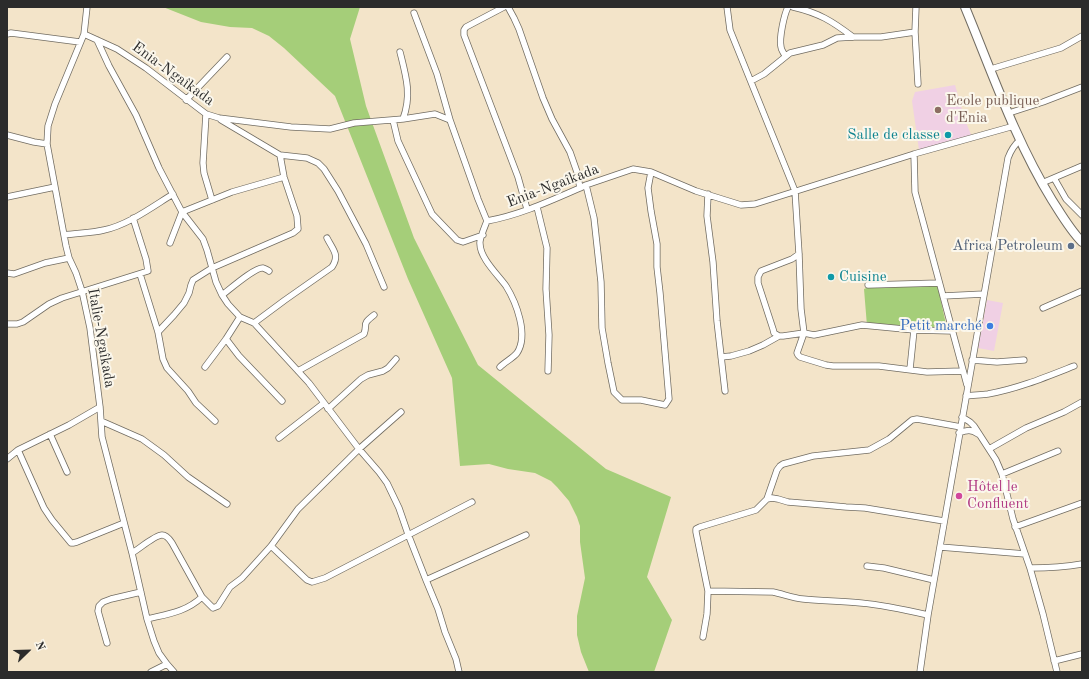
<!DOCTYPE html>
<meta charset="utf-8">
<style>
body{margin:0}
#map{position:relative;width:1089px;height:679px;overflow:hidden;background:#f3e4c9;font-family:"Old Standard TT",serif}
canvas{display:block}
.frame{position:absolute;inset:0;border:8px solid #2b2b2b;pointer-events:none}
.north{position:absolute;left:8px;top:631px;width:40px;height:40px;-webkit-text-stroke:3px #fbf7ec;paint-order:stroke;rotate:67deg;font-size:11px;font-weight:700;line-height:16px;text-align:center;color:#2b2b2b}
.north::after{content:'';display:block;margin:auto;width:14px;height:18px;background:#2b2b2b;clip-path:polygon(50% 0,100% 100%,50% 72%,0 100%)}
</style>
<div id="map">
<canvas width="1089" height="679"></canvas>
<div class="frame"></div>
<div class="north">N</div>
</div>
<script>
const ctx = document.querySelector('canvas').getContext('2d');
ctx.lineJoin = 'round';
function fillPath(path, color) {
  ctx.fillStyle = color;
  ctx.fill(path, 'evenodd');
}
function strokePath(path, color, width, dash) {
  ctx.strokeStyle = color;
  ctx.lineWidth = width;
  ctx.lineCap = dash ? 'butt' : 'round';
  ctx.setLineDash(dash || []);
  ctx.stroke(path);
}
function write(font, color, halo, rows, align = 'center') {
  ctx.font = font + ' "Old Standard TT",serif';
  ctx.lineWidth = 4;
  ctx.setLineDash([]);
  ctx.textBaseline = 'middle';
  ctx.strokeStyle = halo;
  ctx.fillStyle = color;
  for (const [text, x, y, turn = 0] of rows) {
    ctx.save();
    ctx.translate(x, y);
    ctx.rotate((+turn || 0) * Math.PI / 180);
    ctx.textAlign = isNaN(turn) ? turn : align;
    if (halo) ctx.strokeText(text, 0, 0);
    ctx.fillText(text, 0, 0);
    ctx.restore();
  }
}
const built = new Path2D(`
 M955 85 965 120 972 137 919 150 912 101 915 92Z
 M987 300 1003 303 994 351 978 348Z`);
const green = new Path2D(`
 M163 7H360L350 39 366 106 414 238 478 365 606 469 671 497 647 577 672 620 654 672H589L581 652 577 635V616L585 578 580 542V526L577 517 569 501 557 487 551 481 535 473 508 469 489 464 460 466 452 378 408 279 335 96 284 48 269 36 252 28 230 27 201 22Z
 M937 283 947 329 867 326 864 289 876 284Z`);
const minor = new Path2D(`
 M87 7 84 34 55 104 48 126 47 144 66 246 69 258 76 273 82 291 90 328 100 407 102 437 132 553 147 619 154 641 159 653 167 664 174 672
 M504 7 466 27 464 30V35L518 177 527 209
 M508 7 514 18 519 29 543 98 552 119 570 152 577 172 580 188
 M727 7 730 30 795 191 799 254 801 309 804 333 814 335 862 325 914 330 952 331
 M793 7C819 13 832 21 853 37
 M916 7 915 32 918 84
 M414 13 437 74 450 120
 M7 34 11 33 80 42
 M84 34 117 49 146 68 206 114 219 118 291 127 330 129 354 123 403 119 435 114 450 120 478 199 487 221C520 215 550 201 580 188L586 185 633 169 651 172 696 191 741 205 755 204 914 154 1014 126
 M97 40 109 66 136 115 159 168 182 212 203 239 207 250 216 282 222 295 228 304 240 317 254 323 309 383 359 449 379 472 387 483 399 508 408 534 426 580 438 609 445 632 456 659 459 672
 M400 52C406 76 412 95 403 119
 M785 56C784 53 781 50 781 47 779 38 784 15 788 7
 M991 69 1061 48 1082 36
 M751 81 764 74 790 53 823 45 837 38 853 37H881L915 32
 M186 100 227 57
 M1009 113 1043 102 1082 87
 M206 114 203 163 204 173 212 200
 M221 120 280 155 307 158 318 163 324 169 338 191 366 244 384 287
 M393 120 398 141 432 214 457 240 463 242 483 235
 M7 135 34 142 47 144
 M914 154 915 192 967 385
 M1054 178 1066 199 1082 215
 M1042 183 1082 166
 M586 185 594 218 601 282 602 328 608 363 614 392 622 400H641L665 405 669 399 660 293 657 267V244L651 211 648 188 651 172
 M708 194 707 216 713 262 717 321 725 391
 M7 197 55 187
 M537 207 547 248 546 289 549 335 548 371
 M487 221C485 226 479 240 480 244 480 258 498 275 506 286 516 302 529 335 517 353 513 358 505 362 500 367
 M64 235C77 233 92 233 104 230 128 225 152 207 173 194
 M170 243 182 212 232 192 284 177
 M7 273 14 274 45 263 69 258
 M140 274 158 332 163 359 167 368 188 391 196 403 215 421
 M868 285 939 283
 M222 295C229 290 255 267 263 268 263 268 268 270 269 271
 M943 296 984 294
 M1043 308 1082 291
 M254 323 285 300 332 267C340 255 333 250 327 238
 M7 324H17L23 322 49 304 62 298 148 271 146 259 133 218
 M158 332 174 315 184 303 189 293 191 285 193 280 212 268 293 233 298 229 297 216 284 177 280 155
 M779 336 774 333 773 329 758 283V277L761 271 792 259 799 254
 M226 339 239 356 282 401
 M721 357 731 356 749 351 763 345 779 336H783L804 333 797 353 798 355 800 357 826 365 833 366H879L927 372 963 371
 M972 360 997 362 1024 360
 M205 367 226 339 240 317
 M910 369 914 330
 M298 371 364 334C368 323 361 325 374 315
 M966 396C973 395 981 395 988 394 1017 389 1046 377 1074 366
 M328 409 361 379 368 375 383 371 388 368 396 359
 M962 417 970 422 974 426 996 460 1002 474 1013 519 1030 568 1043 614 1057 672
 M101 421 142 439 164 455 188 477 227 504
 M959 433C967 430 971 429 978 434
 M50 434 67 472
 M279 438 324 403
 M989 449 1026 428 1064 412 1082 402
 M18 450 44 508 52 520 71 543H73L77 542 124 523
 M7 459 18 450 69 425 100 407
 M1002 474 1058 451
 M767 499 772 498 778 499 788 502 824 505 846 507 865 508 944 521
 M1015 527 1082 503
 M271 546 307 580 312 582 325 578 472 502
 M940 547 1025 554
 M132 553C139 549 155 535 162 535 167 535 170 540 172 543L202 597 213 608 218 606 230 587 242 578 271 546 298 509 359 449 401 412
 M867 566 884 568 934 580
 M1030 568C1048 568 1065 567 1082 564
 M426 580 526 535
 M708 591 773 592C783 594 793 598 803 599 822 601 842 601 861 603 884 605 906 610 928 615
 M147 619C168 614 186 612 202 597
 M703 637 707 614 708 591 696 532V529L700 527 756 510 767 499 777 470 780 466 783 464 813 456 869 450 889 439 912 420 917 419 961 427
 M107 643 98 611 99 606 103 602 111 599 141 592
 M1054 661 1082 654
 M151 672 167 664
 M920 672 928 615 1008 158C1011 150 1014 145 1020 140`);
const highway = new Path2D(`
 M965 7C992 72 1015 140 1052 200 1061 214 1070 230 1082 242`);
const markers = [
 [938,110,4,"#8d6e63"],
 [948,135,4,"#0f9aa8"],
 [1071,246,4,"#5c6f8a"],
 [831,277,4,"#0f9aa8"],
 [990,326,4,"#3f7fe0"],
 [959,496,4,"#d1479c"]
];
const streetNames = [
 ["Enia-Ngaîkada",173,74,36],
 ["Enia-Ngaîkada",553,186,-21],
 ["Italie-Ngaîkada",101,338,80]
];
const educationNames = [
 ["Ecole publique",946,101],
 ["d'Enia",946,118]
];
const cultureNames = [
 ["Salle de classe",940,135],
 ["Cuisine",839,277,"left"]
];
const serviceNames = [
 ["Africa Petroleum",1063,246]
];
const shopNames = [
 ["Petit marché",982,326]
];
const hotelNames = [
 ["Hôtel le",967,487],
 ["Confluent",967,504]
];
fillPath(built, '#f0d0e4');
fillPath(green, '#a5ce79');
strokePath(minor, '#716c62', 7);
strokePath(highway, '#716c62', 10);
strokePath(minor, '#fff', 5.5);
strokePath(highway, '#fff', 8);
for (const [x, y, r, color] of markers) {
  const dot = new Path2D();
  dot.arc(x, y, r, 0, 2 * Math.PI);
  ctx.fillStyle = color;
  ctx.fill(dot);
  strokePath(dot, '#fbf7ec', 1.5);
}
write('15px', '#2b2b2b', '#fbf7ec', streetNames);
write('15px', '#785e54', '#fbf7ec', educationNames, 'left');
write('15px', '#0d838f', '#fbf7ec', cultureNames, 'right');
write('15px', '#4e5e75', '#fbf7ec', serviceNames, 'right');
write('15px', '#366cbe', '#fbf7ec', shopNames, 'right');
write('15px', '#b23c85', '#fbf7ec', hotelNames, 'left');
</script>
